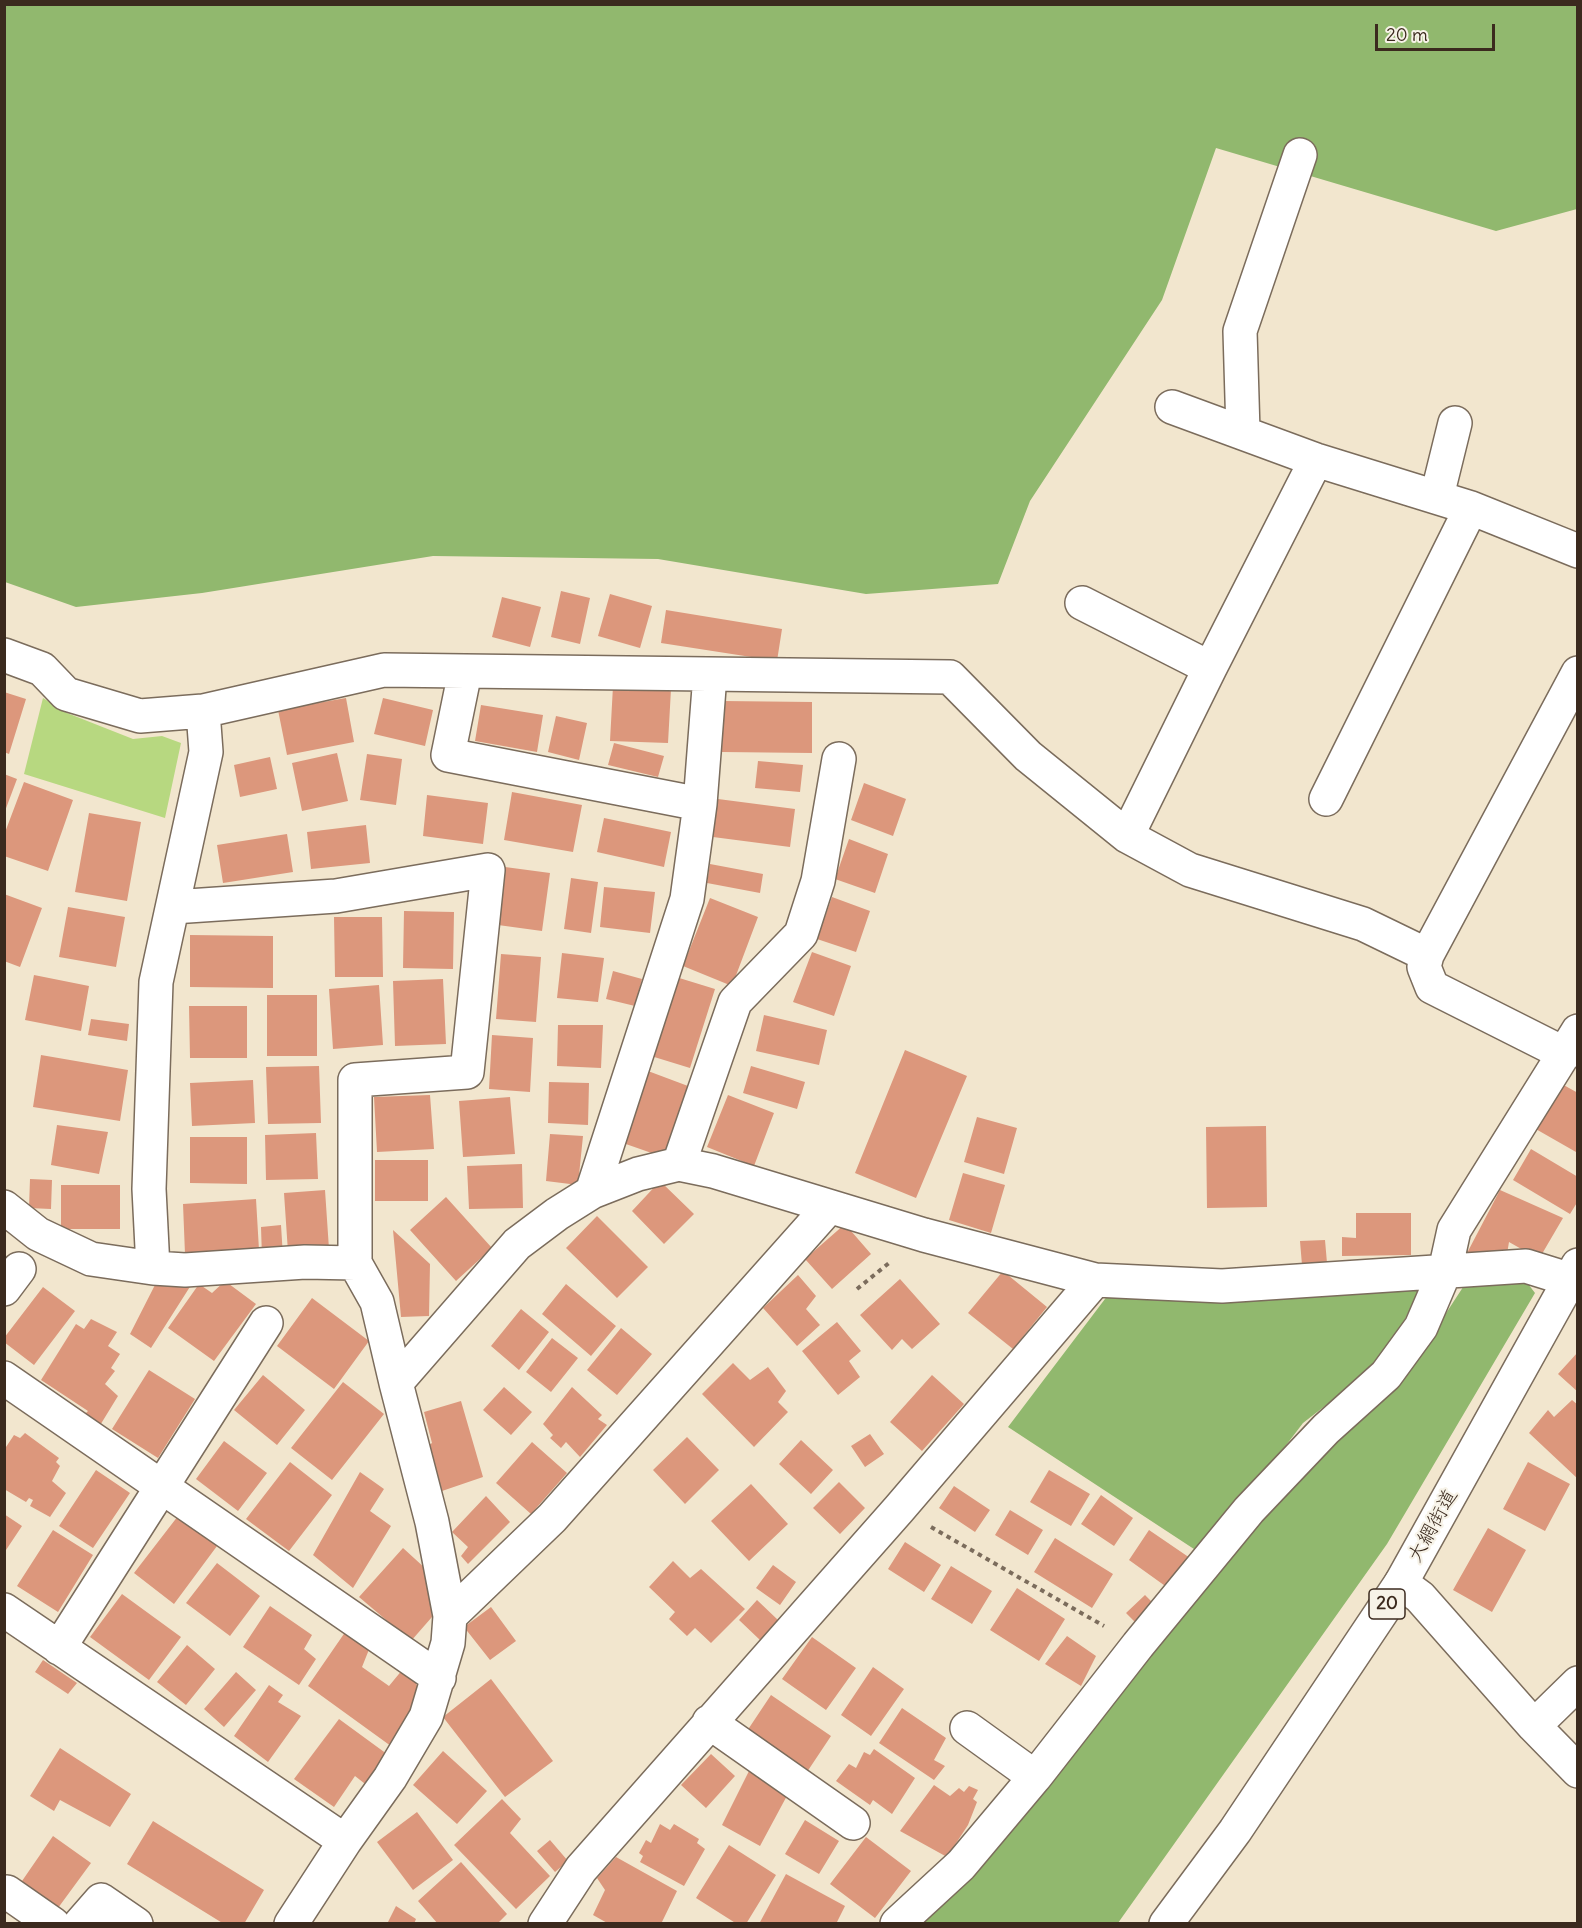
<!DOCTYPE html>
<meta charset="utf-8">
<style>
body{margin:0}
#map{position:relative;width:1582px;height:1928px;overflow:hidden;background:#f2e6ce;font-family:Delius,sans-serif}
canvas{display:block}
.frame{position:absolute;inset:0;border:6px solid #3b2a1e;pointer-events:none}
.scale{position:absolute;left:1375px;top:24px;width:120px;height:27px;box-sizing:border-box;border:3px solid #3b2a1e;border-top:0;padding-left:8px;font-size:18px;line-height:21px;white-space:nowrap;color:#3b2a1e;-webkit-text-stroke:4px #f7f3e8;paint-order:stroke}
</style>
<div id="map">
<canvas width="1582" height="1928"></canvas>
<div class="frame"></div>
<div class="scale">20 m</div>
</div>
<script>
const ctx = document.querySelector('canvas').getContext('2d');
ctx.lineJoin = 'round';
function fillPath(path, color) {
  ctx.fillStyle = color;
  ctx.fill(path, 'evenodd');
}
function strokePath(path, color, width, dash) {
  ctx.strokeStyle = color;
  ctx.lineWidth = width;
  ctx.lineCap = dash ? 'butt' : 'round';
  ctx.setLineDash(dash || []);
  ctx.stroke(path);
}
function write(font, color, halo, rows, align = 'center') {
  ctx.font = font + ' Delius,"Klee One",sans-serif';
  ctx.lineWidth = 4.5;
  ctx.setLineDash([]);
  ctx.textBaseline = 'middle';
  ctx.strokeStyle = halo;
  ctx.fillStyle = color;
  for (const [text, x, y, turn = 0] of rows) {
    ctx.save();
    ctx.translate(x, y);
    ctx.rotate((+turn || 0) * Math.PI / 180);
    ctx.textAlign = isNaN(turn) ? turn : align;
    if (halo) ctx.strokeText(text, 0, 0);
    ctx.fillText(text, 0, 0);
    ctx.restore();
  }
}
const green = new Path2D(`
 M43 698 67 713 133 739 162 736 181 743 165 818 24 774Z`);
const forest = new Path2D(`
 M5 5H1577V209L1496 231 1216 148 1162 300 1030 501 998 584 866 594 658 559 433 556 202 593 76 607 5 582Z
 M1522 1276 1535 1293 1387 1544 1118 1923 918 1924 967 1883 1223 1560 1336 1437 1403 1379 1469 1278Z
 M1422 1286 1384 1360 1303 1423 1245 1499 1197 1551 1008 1427 1108 1295 1194 1301 1304 1292Z`);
const building = new Path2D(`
 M561 591 590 598 580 644 551 637Z
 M610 594 652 606 640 648 598 636Z
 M502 597 541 607 530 647 492 637Z
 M666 610 782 629 777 661 661 643Z
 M613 686 671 689 668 743 610 741Z
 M4 692 26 699 9 754 4 752Z
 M346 698 354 742 287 755 278 710Z
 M383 698 433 710 425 746 374 734Z
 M723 701 812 702V753L722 752Z
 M481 705 543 715 537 752 475 741Z
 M556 716 587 723 579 760 548 752Z
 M614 743 664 756 658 777 608 765Z
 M337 753 348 801 302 811 292 763Z
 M367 754 402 759 396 805 360 800Z
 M270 757 277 789 240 797 234 765Z
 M758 761 803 765 800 792 755 788Z
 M4 774 17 779 5 811 4 810Z
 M24 782 73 800 48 871 4 856V835Z
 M864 783 906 799 893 836 851 820Z
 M512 792 582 805 573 852 504 840Z
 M427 795 488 803 483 844 423 836Z
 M718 799 795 809 790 847 713 837Z
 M89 813 141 822 127 901 75 892Z
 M604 818 671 832 664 867 597 852Z
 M366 825 370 863 311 869 307 832Z
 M287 834 293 872 223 883 217 845Z
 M849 839 888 854 875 893 835 879Z
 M710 864 763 874 760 893 707 883Z
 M505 867 550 873 542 931 498 925Z
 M571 878 598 882 591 933 564 929Z
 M604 887 655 892 650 933 600 927Z
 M4 894 42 908 20 967 4 961Z
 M832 897 870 911 856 952 817 939Z
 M710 898 758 917 732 986 683 966Z
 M68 907 125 917 116 967 59 957Z
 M404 911 454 912 453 969 403 968Z
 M334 917H382L383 977H335Z
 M190 935 273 936V988L190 987Z
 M812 952 851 966 834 1016 793 1002Z
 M562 953 604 958 598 1002 557 998Z
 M501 954 541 957 536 1022 496 1019Z
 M613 971 642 979 635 1006 606 999Z
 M34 975 89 986 81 1031 25 1020Z
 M676 977 715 989 690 1068 651 1056Z
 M443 979 446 1044 395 1046 393 981Z
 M379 985 383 1045 333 1049 329 989Z
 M267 995H317V1056H267Z
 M189 1006H247V1058H190Z
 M764 1015 827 1030 819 1065 756 1051Z
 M91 1019 129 1024 127 1041 88 1035Z
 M558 1025H603L601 1068 557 1066Z
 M492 1035 533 1038 530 1092 489 1089Z
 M905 1050 967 1076 916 1198 855 1173Z
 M41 1055 128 1070 120 1121 33 1107Z
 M319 1066 321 1123 268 1124 266 1067Z
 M751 1066 805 1082 797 1109 743 1093Z
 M648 1071 688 1086 663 1157 623 1143Z
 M253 1080 255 1123 192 1126 190 1083Z
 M549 1082 589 1083 588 1125 548 1123Z
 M1560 1083 1578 1093 1576 1152 1534 1128Z
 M430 1095 434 1149 377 1152 374 1097Z
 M728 1095 774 1113 754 1166 707 1147Z
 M510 1097 515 1154 463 1157 459 1101Z
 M977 1117 1017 1128 1004 1174 964 1162Z
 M57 1125 108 1132 99 1174 51 1165Z
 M1266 1126 1267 1207 1207 1208 1206 1127Z
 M316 1133 318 1179 266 1180 265 1135Z
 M550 1134 583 1136 578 1185 546 1181Z
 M190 1137H247V1184L190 1183Z
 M1531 1149 1578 1177V1201L1570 1214 1513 1180Z
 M375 1160H428V1201H375Z
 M522 1164 523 1208 469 1209 467 1166Z
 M963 1173 1005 1185 991 1233 949 1220Z
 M30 1179 52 1180 51 1209 29 1208Z
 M660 1181 694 1214 664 1244 632 1211Z
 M61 1185H120V1229H61Z
 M325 1190 329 1249 288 1252 284 1193Z
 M1500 1190 1563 1218 1539 1259 1509 1242 1506 1260 1466 1255Z
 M446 1197 492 1248 456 1281 410 1230Z
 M256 1199 259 1250 185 1254 183 1204Z
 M1356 1213H1411V1255L1342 1256V1237L1356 1238Z
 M597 1216 648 1267 617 1298 566 1248Z
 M845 1224 871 1254 832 1289 805 1259Z
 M281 1225 283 1257 262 1258 261 1227Z
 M393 1230 430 1264 429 1316 401 1317Z
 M1325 1240 1327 1263 1302 1265 1300 1241Z
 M1003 1271 1047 1307 1013 1349 968 1313Z
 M798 1275 816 1296 806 1309 820 1325 797 1346 763 1308Z
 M900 1279 940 1324 912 1349 902 1339 892 1350 860 1315Z
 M157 1281 193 1282 151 1348 130 1334Z
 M225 1281 256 1304 214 1361 168 1328 199 1284 212 1293Z
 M566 1284 616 1326 591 1356 542 1314Z
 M43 1287 75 1311 34 1365 4 1342V1338Z
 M312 1298 369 1341 334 1389 277 1346Z
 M521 1309 549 1332 519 1370 491 1346Z
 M91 1319 117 1332 108 1346 120 1354 111 1368 115 1371 105 1384 118 1396 99 1427 84 1415 88 1411 41 1380 76 1324 84 1329Z
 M837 1322 861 1351 849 1361 860 1377 838 1395 802 1351Z
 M621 1328 652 1354 617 1395 587 1370Z
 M552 1338 578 1358 551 1392 526 1372Z
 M1578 1352V1392L1558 1374Z
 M733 1363 750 1380 768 1367 786 1391 778 1402 788 1412 754 1447 702 1394Z
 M149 1370 195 1399 158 1458 112 1429Z
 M263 1375 305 1410 277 1445 234 1410Z
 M932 1375 964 1404 922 1451 890 1422Z
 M343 1382 384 1414 332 1480 291 1448Z
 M504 1387 532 1412 511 1435 483 1410Z
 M572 1387 602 1415 598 1419 607 1425 580 1457 566 1442 561 1448 550 1438 553 1435 543 1424Z
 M1572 1400 1578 1405V1479L1529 1433 1548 1410 1554 1417Z
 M461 1401 483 1477 442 1491 429 1445 432 1443 424 1412Z
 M25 1433 59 1458 56 1462 60 1466 52 1481 66 1493 50 1517 30 1506 33 1500 29 1498 26 1502 4 1489V1450L14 1435 20 1438Z
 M870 1434 884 1454 865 1467 851 1446Z
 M687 1437 719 1470 685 1504 653 1470Z
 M801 1440 833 1470 811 1494 779 1464Z
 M224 1441 267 1473 238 1511 196 1479Z
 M532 1442 567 1473 531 1514 496 1483Z
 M290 1462 332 1495 289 1551 246 1519Z
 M1528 1462 1570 1484 1545 1531 1503 1509Z
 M96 1470 130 1493 93 1548 59 1526Z
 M1049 1470 1090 1494 1071 1526 1030 1502Z
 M360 1472 384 1489 370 1511 391 1526 353 1588 313 1555Z
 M839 1482 865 1508 840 1534 813 1508Z
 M751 1484 788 1524 749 1561 711 1521Z
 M954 1486 990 1510 975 1532 939 1508Z
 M1101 1495 1133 1518 1114 1546 1081 1524Z
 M486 1496 510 1522 468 1564 461 1556 468 1547 452 1532Z
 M1010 1510 1043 1530 1028 1555 995 1535Z
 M4 1514 22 1526 4 1553Z
 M178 1516 217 1546 174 1604 134 1573Z
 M1488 1528 1526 1550 1492 1612 1453 1590Z
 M53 1530 93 1555 58 1612 17 1586Z
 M1149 1530 1190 1558 1168 1588 1129 1560Z
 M1055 1538 1113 1574 1092 1608 1034 1572Z
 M905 1542 941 1565 924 1592 888 1569Z
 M403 1548 426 1569 432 1617 411 1641 359 1597Z
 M673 1561 690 1578 701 1569 745 1609 711 1643 695 1628 687 1636 669 1619 675 1612 649 1587Z
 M217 1563 260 1596 230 1636 186 1603Z
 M773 1565 796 1582 780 1605 756 1588Z
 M951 1566 992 1591 972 1624 931 1599Z
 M1017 1588 1065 1619 1039 1661 990 1630Z
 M122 1594 181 1637 149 1680 90 1637Z
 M1145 1595 1157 1607 1139 1626 1126 1613Z
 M757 1600 778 1620 760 1640 739 1620Z
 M270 1606 312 1635 304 1649 316 1659 299 1685 243 1647Z
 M491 1607 516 1641 490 1660 464 1627Z
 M348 1628 370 1647 362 1667 389 1686 403 1669 413 1675 421 1697 395 1749 308 1686Z
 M1067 1636 1096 1656 1081 1686 1045 1664Z
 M812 1637 856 1668 826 1710 782 1679Z
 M187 1645 215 1669 186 1705 157 1682Z
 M43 1660 77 1683 68 1694 35 1672Z
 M873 1667 904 1689 871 1736 841 1715Z
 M236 1672 256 1690 224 1727 204 1709Z
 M491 1679 553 1761 505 1797 443 1717Z
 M269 1685 283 1695 278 1702 301 1716 268 1762 234 1736Z
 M771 1695 831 1736 807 1772 747 1731Z
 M902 1708 946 1738 934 1760 945 1766 934 1780 879 1743Z
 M339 1719 391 1757 369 1787 355 1776 334 1807 294 1779Z
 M60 1748 131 1794 110 1827 60 1800 54 1811 30 1796Z
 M874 1749 915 1778 892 1814 873 1800 870 1805 836 1781 849 1764 856 1768 864 1752 870 1755Z
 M443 1751 487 1791 457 1824 413 1785Z
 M711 1754 735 1776 706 1808 681 1785Z
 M749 1771 789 1792 760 1846 722 1825Z
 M934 1785 950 1796 959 1788 964 1792 969 1786 978 1790 973 1799 977 1802 968 1825 947 1857 900 1831Z
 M502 1799 521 1819 510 1833 550 1876 516 1909 454 1845Z
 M417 1812 453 1860 413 1890 377 1842Z
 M805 1820 839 1841 819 1874 785 1854Z
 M153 1821 264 1890 244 1924H224L127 1864Z
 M660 1824 670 1830 674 1824 699 1839 697 1843 705 1849 684 1886 640 1862 643 1856 639 1853 646 1840 651 1843Z
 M53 1836 91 1863 58 1908 22 1881Z
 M866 1837 911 1871 875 1918 830 1884Z
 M550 1840 568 1861 555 1872 537 1851Z
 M729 1845 776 1875 746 1924H737L696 1898Z
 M616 1857 677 1891 661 1924H609L593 1915 605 1890 597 1878Z
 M461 1862 507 1914 497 1924H438L418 1901Z
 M786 1874 845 1906 836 1924H759Z
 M396 1906 416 1919 414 1924H387Z`);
const path = new Path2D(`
 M857 1289 889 1263
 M931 1527 1104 1626`);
const minor = new Path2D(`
 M1172 407 1316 460 1471 508 1578 551
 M1243 432 1240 331 1300 155
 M1437 496 1455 423
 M1082 603 1210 668
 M4 655 42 669 66 694 140 716 203 711 384 670 950 677 1028 756 1127 836 1190 870 1363 924 1427 955
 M465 672 448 755 700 804
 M1326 799 1471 508
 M1127 836 1210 668 1316 460
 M173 907 336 896 488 870 467 1072 355 1080V1263
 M1565 1054 1432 987 1424 967 1427 955 1578 673
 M679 1164 735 1002 801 934 818 881 839 759
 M592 1192 687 899 700 804 710 675
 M4 1207 38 1234 91 1259 153 1268 185 1270 305 1262 355 1263 377 1302 396 1383 432 1522 450 1616 448 1643 426 1717 390 1778 345 1841 291 1924
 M153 1268 149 1189 156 982 206 752 203 711
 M4 1289 19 1269
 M4 1378 439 1678
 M396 1383 517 1244 557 1214 592 1192 638 1174 679 1164 713 1171 924 1235 1095 1280 1222 1286 1526 1266 1571 1280 1578 1285
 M1401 1583 1420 1597 1534 1726 1578 1771
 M4 1610 345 1841
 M450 1616 552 1518 829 1207
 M59 1648 266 1323
 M709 1722 853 1823
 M1534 1726 1578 1683
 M967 1728 1035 1777
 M7 1892 53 1924
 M80 1924 101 1900 136 1924
 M545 1924 581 1869 899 1509 1095 1280
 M897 1924 961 1865 1035 1777 1138 1645 1249 1510 1326 1429 1386 1375 1421 1327 1445 1271 1454 1230 1578 1031`);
const major = new Path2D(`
 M1166 1924 1235 1831 1401 1583 1578 1265`);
const shields = [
 [1387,1604,36]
];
const shieldNames = [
 ["20",1387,1604]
];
const streetNames = [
 ["大網街道",1433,1526,-61]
];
fillPath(green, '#b7d880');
fillPath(forest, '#91b86e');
fillPath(building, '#dc977c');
strokePath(minor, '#7b6c5c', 36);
strokePath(major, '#7b6c5c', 36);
strokePath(path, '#7b6c5c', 4, [4.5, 4.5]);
strokePath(minor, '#fff', 33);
strokePath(major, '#fff', 33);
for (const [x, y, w] of shields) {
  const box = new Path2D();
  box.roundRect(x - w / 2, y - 15, w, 30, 4.5);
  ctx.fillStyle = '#f7f3e8';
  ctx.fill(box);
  strokePath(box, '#3b2a1e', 1.5);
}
write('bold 18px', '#3b2a1e', null, shieldNames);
write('20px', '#3b2a1e', '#f7f3e8', streetNames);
</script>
